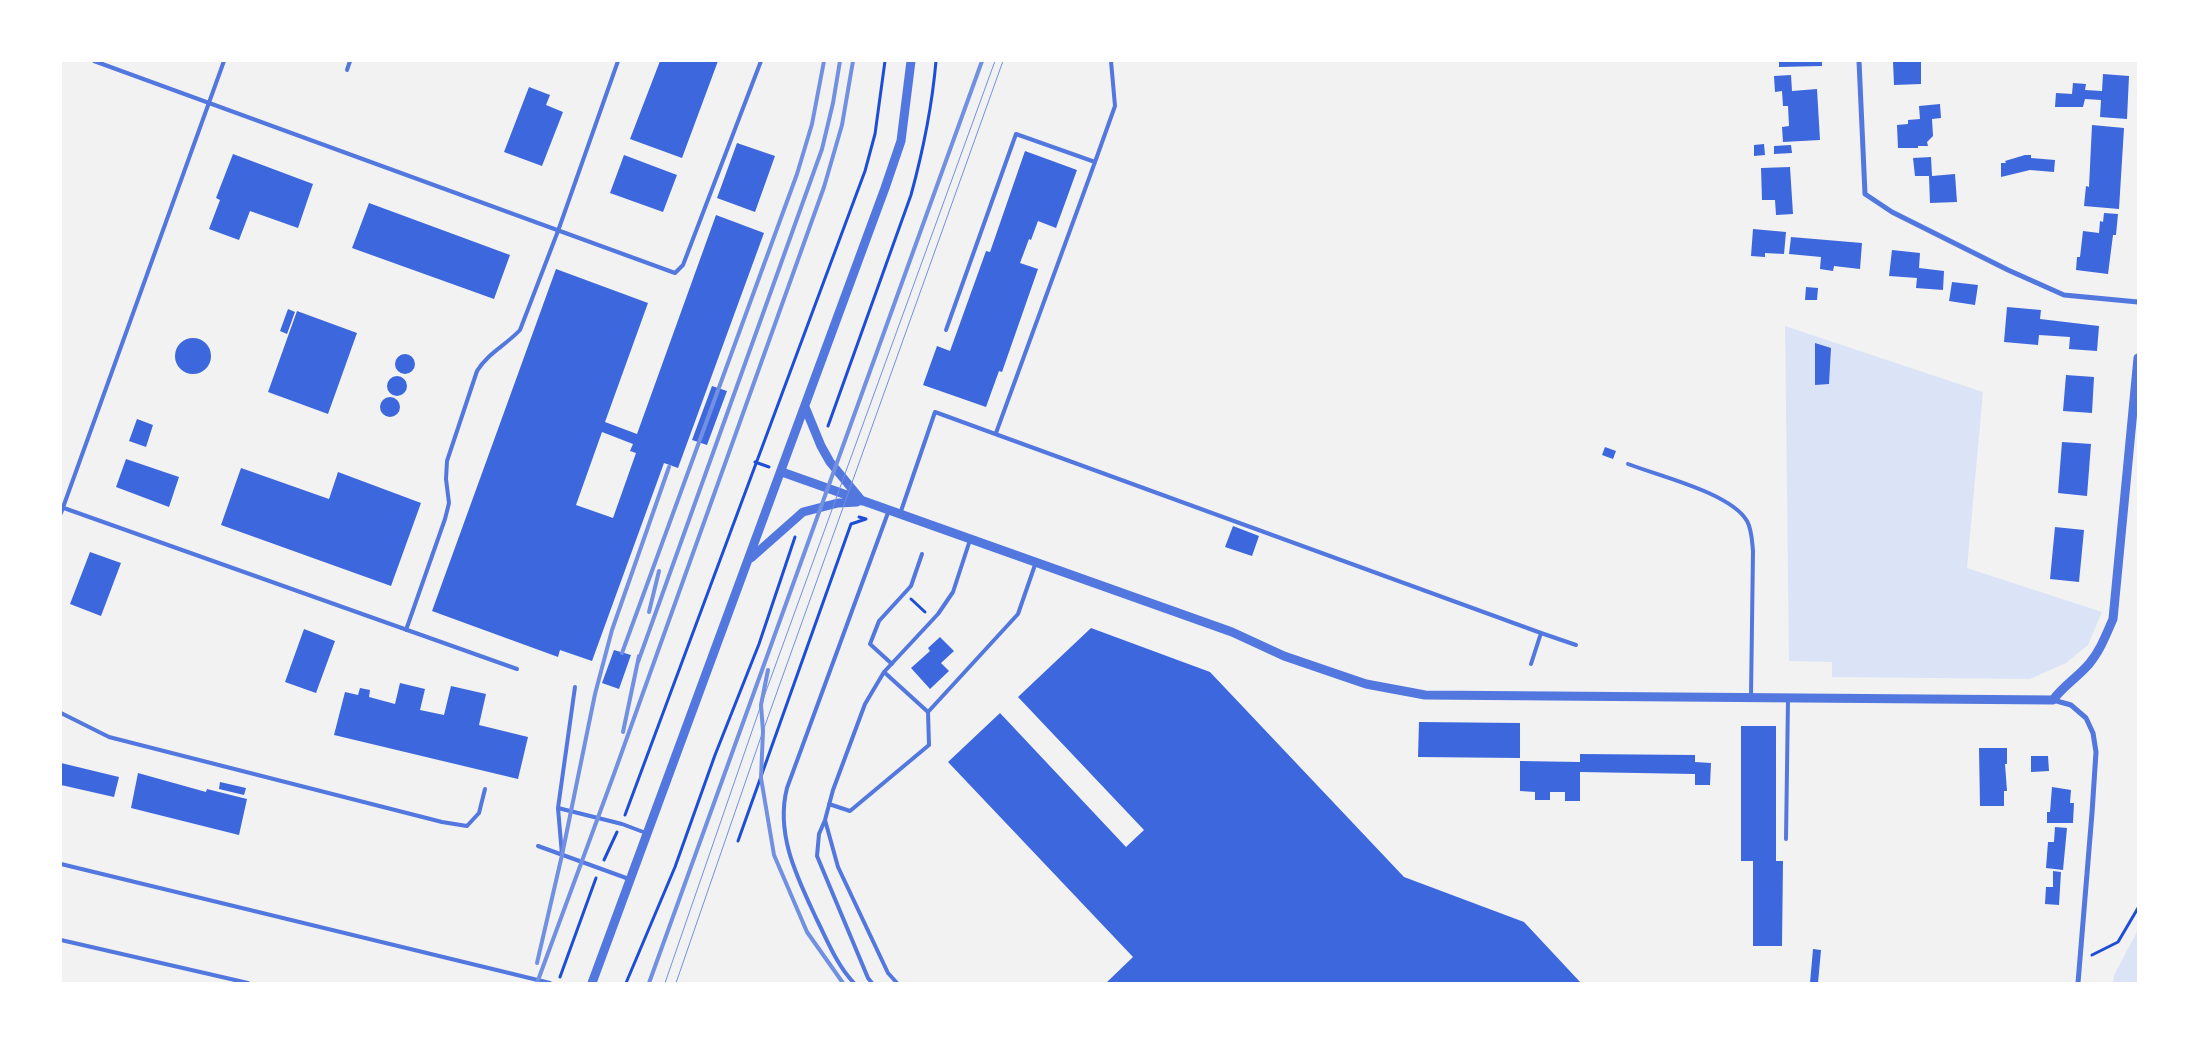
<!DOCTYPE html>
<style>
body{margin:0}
#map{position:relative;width:2199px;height:1044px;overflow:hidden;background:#f2f2f2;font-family:Roboto,sans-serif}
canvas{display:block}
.frame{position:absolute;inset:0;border:62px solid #fff;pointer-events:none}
</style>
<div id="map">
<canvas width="2199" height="1044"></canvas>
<div class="frame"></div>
</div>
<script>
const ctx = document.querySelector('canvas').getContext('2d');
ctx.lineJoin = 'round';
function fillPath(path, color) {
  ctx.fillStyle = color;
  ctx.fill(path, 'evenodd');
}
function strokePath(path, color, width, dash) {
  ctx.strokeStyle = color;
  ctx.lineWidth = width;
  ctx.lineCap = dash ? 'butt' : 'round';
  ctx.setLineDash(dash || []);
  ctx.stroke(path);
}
const green = new Path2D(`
 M1785 326 1983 392 1967 568 2102 612 2088 645 2066 663 2030 679 1832 677V662L1789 661Z
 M2138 930V983H2113L2114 975Z`);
const building = new Path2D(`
 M660 61H718L682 158 630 139Z
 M1779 61H1822V66L1779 67Z
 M1893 61H1921V84L1894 85Z
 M2103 74 2129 76 2127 119 2100 117 2101 100 2085 99 2083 107H2055L2056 93 2072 94 2073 83 2086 84 2085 90 2102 91Z
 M1791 75 1792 91 1817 89 1820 140 1783 142 1782 127 1789 126 1788 106H1783L1782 91 1775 92 1774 76Z
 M529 87 550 95 546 105 563 112 542 166 504 152Z
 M1940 104 1941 118 1932 119 1933 136 1927 142 1928 146H1918V148H1898L1897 125 1908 124V120L1920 119 1919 106Z
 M2092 125 2124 128 2119 209 2084 206 2086 186 2089 187Z
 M737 143 775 156 755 212 717 198Z
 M1764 144 1765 155 1754 156V145Z
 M1791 145 1792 153 1774 154V146Z
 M1025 151 1077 170 1056 228 1038 221 1031 240 1029 239 1020 263 1038 269 1002 372 999 371 986 407 923 385 937 346 950 351 986 251 990 252Z
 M233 154 313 184 298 228 250 211 239 240 209 229 220 200 216 198Z
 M624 155 677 175 663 212 610 193Z
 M2025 155H2031V158L2055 160 2054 172 2030 170 2001 177V163H2006L2005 161Z
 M1931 157 1932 176 1955 174 1957 202 1930 203 1929 176H1915L1913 158Z
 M1790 167 1793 214 1776 215 1775 200H1762L1761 168Z
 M369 203 510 255 494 299 352 248Z
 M2104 213 2118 214 2116 235H2113L2108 274 2076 270 2077 257H2080L2083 231 2099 233 2100 221 2103 222Z
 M716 215 764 233 678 468 664 463 592 661 560 650 558 657 432 611 556 269 648 303 605 422 637 434ZM602 432 633 444 630 451 636 453 613 518 576 505Z
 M1753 229 1786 232 1784 254 1765 253V257L1751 256Z
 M1791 237 1862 243 1860 269 1834 266 1833 271 1820 269 1821 257 1789 254Z
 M1892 250 1920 253 1919 268 1944 271 1943 290 1916 288 1917 278 1889 276Z
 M1952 282 1978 285 1975 305 1949 301Z
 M1806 287 1818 288 1817 300H1805Z
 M2007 307 2041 310 2040 319 2099 326 2097 351 2069 349 2070 337 2039 335 2038 345 2004 342Z
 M288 309 295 312 287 334 280 331Z
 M297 311 357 333 328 414 268 392Z
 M175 356a18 18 0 1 1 36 0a18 18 0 1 1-36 0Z
 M1815 343 1831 348 1829 384 1815 385Z
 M395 364a10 10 0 1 1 20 0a10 10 0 1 1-20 0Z
 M2066 375 2094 377 2092 413 2063 411Z
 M387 386a10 10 0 1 1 20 0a10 10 0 1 1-20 0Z
 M712 386 727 391 707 445 692 440Z
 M380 407a10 10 0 1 1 20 0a10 10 0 1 1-20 0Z
 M137 419 153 425 146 447 129 441Z
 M2062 442 2091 444 2087 496 2058 493Z
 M1605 447 1616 451 1613 459 1602 455Z
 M126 459 179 477 169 507 116 487Z
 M241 468 329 499 338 472 421 503 391 586 221 525Z
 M1233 526 1259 536 1252 556 1225 547Z
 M2055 527 2084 530 2079 582 2050 579Z
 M90 552 121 563 101 616 70 604Z
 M1091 628 1210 672 1404 877 1524 922 1581 983H1106L1133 957 948 762 1000 713 1126 847 1144 830 1018 697Z
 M304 629 335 641 316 693 285 682Z
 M940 637 954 651 941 663 949 671 930 689 911 668 930 651 928 648Z
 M614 650 631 655 619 689 602 683Z
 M400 683 425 689 420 710 444 715 451 686 486 694 479 725 528 737 518 779 334 735 345 692 358 695 360 688 370 690 369 697 395 704Z
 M1419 722 1520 723V758L1418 757Z
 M1741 726H1776V861H1783L1782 946H1753V861H1741Z
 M1979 748H2007V764H2005L2007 791H2004V806H1980Z
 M1580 754 1695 755V762L1711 763 1710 785H1695V774L1580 772V801H1565V792H1550V800H1535V792L1520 791V761L1580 762Z
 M2031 756H2048L2049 771 2031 772Z
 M61 763 119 777 114 797 61 785Z
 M138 773 206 792 207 789 247 799 239 835 131 808Z
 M220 782 246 788 244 795 219 789Z
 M2052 787 2071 790 2070 803H2074L2073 823H2047V812H2050Z
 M2055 827 2067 828 2063 870 2046 868 2048 842H2054Z
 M2053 871 2061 872 2059 905 2045 904 2046 887H2053Z
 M1813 949 1821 950 1818 983H1810Z`);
const path = new Path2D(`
 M828 426 911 195C923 151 932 107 936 61
 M755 462 769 467
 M911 599 925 612
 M625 815 865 171 875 134 885 61
 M738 841 851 524 866 519 859 517
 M604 860 617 832
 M2092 955 2118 942 2138 908
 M560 977 596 878
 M626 983 675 867 715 755 759 644 795 537`);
const service = new Path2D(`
 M94 61 675 273 683 265 761 61
 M347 70 350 61
 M1095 162 1115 106 1111 61
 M946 330 1016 134 1095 162 996 433
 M1628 464C1659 476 1731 493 1747 521 1752 530 1752 541 1753 551L1751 696
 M61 507 517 669
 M61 513 224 61
 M900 514 935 412 1541 633
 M970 540 953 592 938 614 884 672 928 712 1018 614 1036 562
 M406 630 445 519 449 503 446 479 447 461 477 371C488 353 506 345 520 330L558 231 618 61
 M892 664 870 644 879 621 911 586 922 554
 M1531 664 1541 633 1576 645
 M884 672 865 704 833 790 825 820 838 867 888 973 897 983
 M61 713 109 737 442 822 467 826 479 813 485 789
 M829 804 850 811 929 745 928 712
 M558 808 622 824 646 833
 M825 820 819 834 817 856 868 978 872 983
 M1786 839 1788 699
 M538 846 629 879
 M562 855 558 808 575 687
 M61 864 550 983
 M61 940 248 983
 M854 983C837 965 828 942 817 920 798 879 775 835 787 788L889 510`);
const minor = new Path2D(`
 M1859 61 1865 194 1892 212 2008 270 2064 295 2138 302
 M2053 700 2071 705 2086 718 2093 733 2096 752 2092 813 2078 983`);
const tertiary = new Path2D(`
 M805 407 821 446 830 462 862 501
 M782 472 1232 632 1284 656 1366 684 1425 695 2053 700C2063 686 2078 677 2089 664 2100 651 2106 635 2113 619L2138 358
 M751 558 803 512 838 503 857 502
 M592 983 885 188 901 141 911 61`);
const tram = new Path2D(`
 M665 983 761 705 995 61
 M676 983 763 731 1003 61`);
const rail = new Path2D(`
 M649 612 659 571
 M622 653 797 174 812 124 824 61
 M638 662 822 149 833 103 840 61
 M768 670 761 705 763 731 761 778 774 855 807 932 843 983
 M623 732 639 656
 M537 963 562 855 595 694 612 630 669 467
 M537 983 614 774 824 187 842 125 853 61
 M649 983 982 61`);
fillPath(green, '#dbe4f7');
fillPath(building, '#3d67dc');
strokePath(path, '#1d4ed8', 3);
strokePath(service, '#5277de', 4);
strokePath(minor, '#5277de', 5);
strokePath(tertiary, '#5277de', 9);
strokePath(tram, '#7290e2', 1);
strokePath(rail, '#7290e2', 4);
</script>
